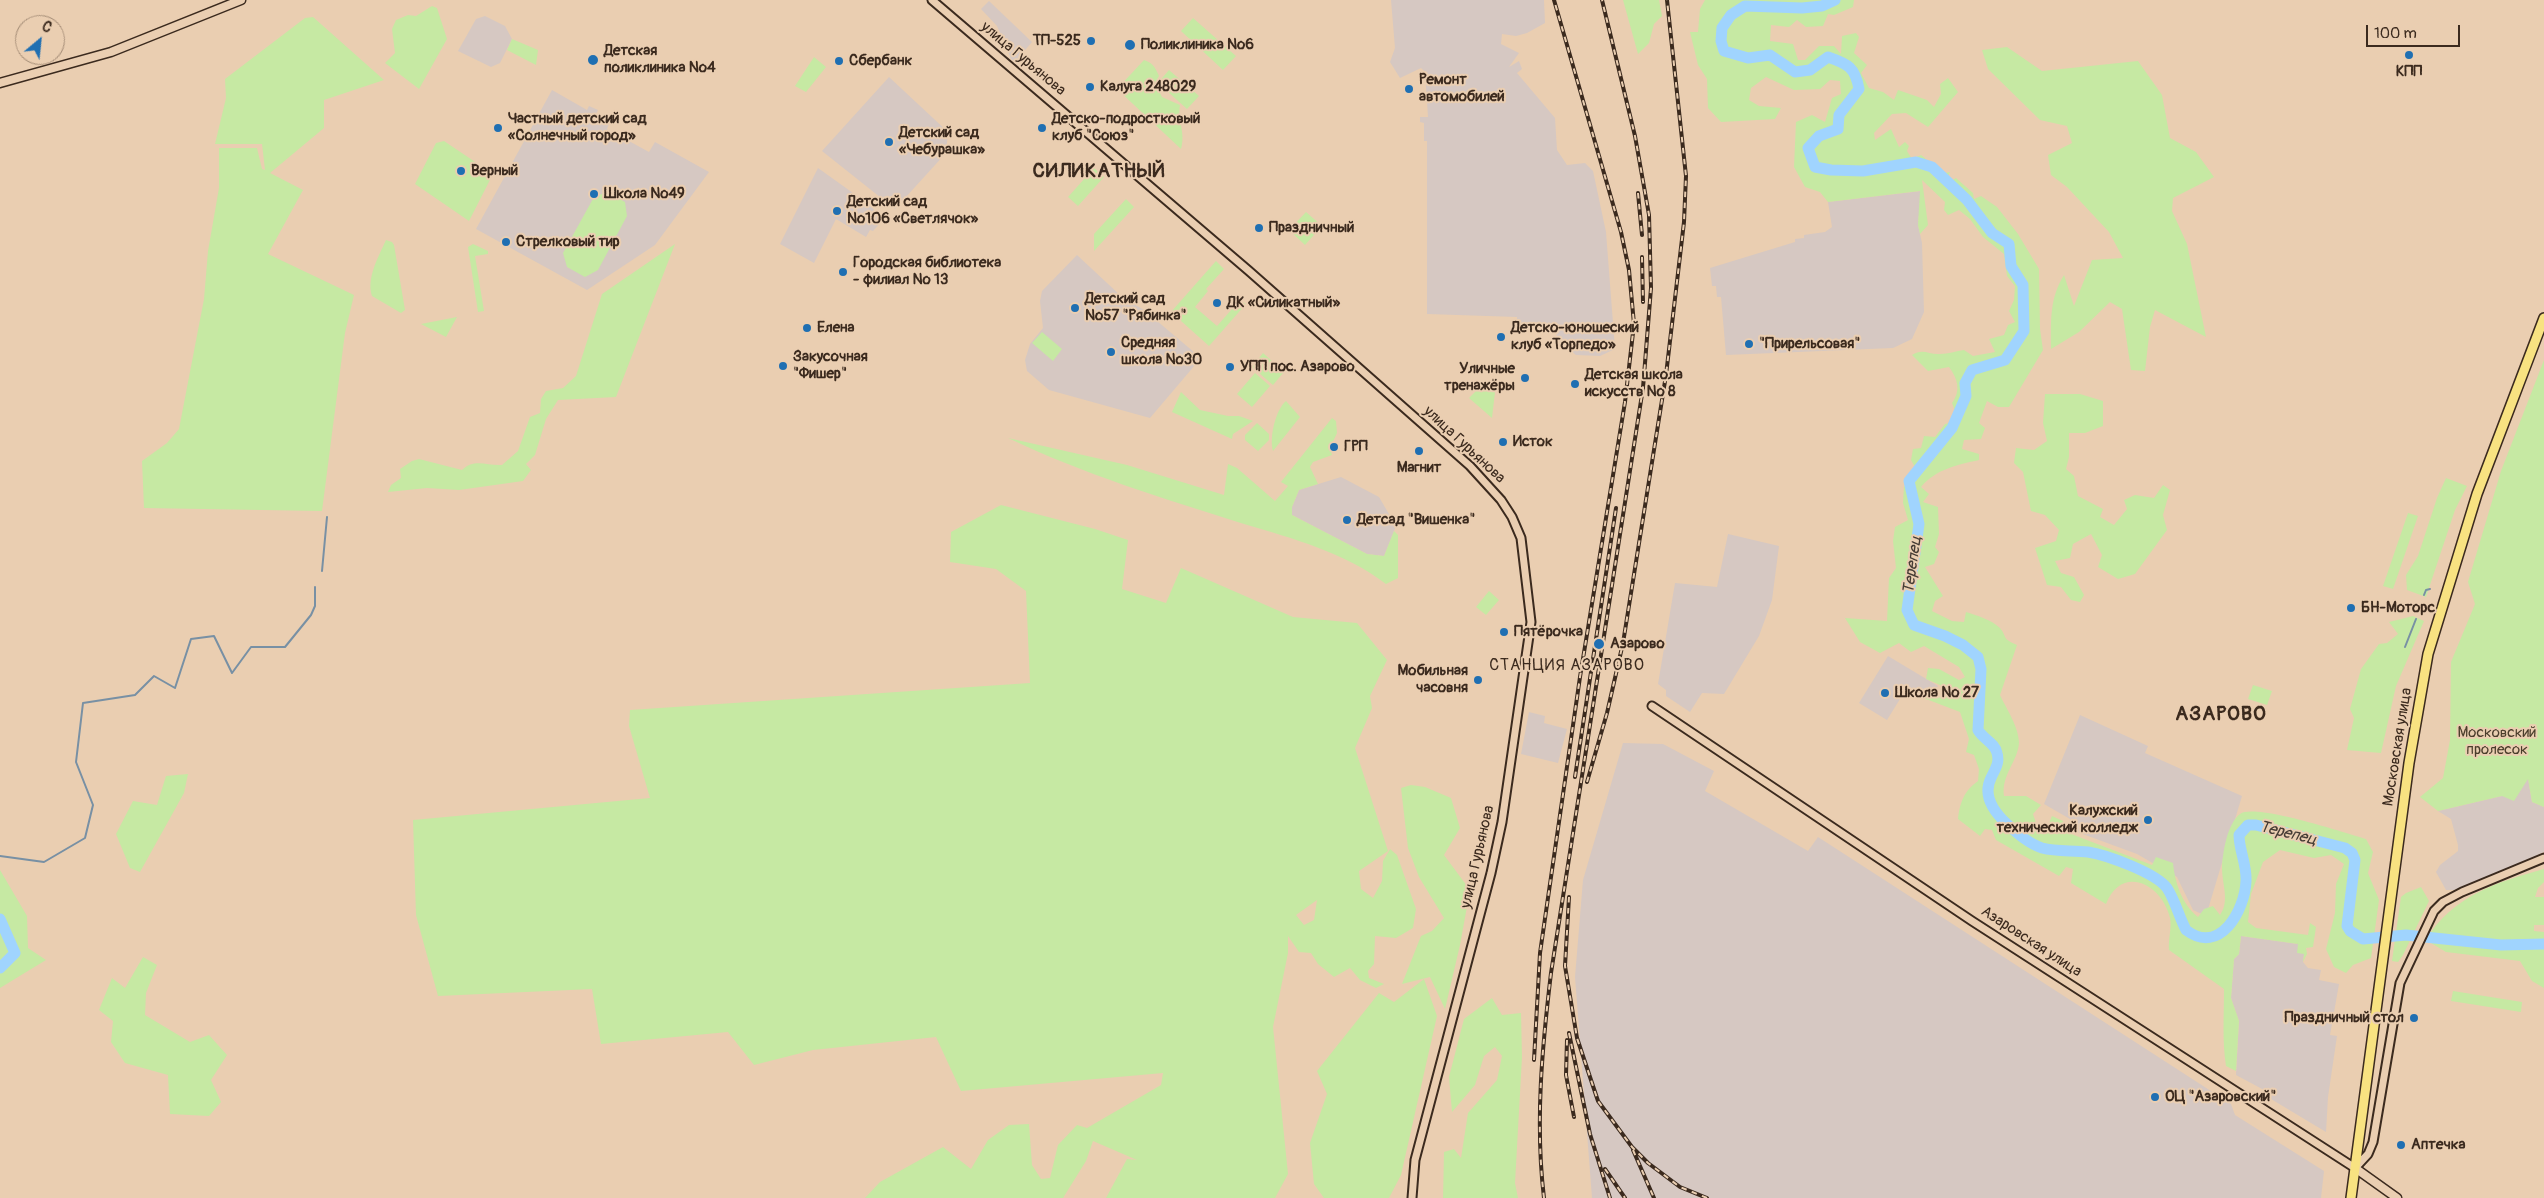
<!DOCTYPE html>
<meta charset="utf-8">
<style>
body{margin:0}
#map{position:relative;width:2544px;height:1198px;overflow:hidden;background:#eaceb1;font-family:Pangolin,sans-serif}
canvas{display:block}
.north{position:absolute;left:15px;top:15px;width:50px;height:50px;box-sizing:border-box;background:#eaceb1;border:1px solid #a48c76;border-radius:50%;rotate:28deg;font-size:14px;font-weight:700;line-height:20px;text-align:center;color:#3b2a1e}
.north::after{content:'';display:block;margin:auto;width:18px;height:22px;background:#1f6fb2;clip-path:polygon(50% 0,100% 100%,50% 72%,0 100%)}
.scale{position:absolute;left:2366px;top:25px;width:94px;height:22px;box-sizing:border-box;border:2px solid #3b2a1e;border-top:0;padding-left:6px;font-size:15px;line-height:18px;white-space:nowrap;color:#3b2a1e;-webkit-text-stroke:4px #eaceb1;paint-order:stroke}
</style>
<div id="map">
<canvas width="2544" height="1198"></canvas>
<div class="north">С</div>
<div class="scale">100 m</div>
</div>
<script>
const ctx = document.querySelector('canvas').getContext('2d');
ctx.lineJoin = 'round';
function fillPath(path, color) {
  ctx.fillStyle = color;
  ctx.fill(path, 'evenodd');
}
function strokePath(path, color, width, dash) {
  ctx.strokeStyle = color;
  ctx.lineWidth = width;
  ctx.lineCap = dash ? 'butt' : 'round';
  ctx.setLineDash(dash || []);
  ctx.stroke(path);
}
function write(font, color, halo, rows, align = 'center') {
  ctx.font = font + ' Pangolin,sans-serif';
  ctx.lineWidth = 4;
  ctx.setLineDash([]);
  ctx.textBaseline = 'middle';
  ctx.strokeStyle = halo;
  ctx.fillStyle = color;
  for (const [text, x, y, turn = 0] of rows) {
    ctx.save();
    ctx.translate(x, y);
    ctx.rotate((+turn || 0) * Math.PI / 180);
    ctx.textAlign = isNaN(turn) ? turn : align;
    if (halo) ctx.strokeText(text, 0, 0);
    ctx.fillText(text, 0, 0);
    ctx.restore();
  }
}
const built = new Path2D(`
 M1391 0H1544L1545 23 1527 33 1516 36 1502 34 1501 44 1519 53 1509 67 1519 61 1522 69 1517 73 1555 118 1557 150 1567 165 1585 163 1593 171 1606 232 1615 349 1600 356 1576 355 1557 340 1556 332 1517 328V317L1427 314V141H1424V123L1420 122V117H1428L1425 72 1421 68 1400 78 1390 62 1395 48Z
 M989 1 1032 42 1015 62 1011 59 997 26 981 9Z
 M485 16 505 26 512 39 500 63 491 67 458 51 476 19Z
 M889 77 948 132 946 153 895 209 822 151Z
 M552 90 587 110 589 106 598 110 596 114 610 121 607 129 649 152 655 142 709 172 655 245 587 290 476 229Z
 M818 168 867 203 884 219 873 231 870 230 866 237 836 219 814 263 780 244Z
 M1921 191 1918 225 1922 243 1924 312 1912 339 1893 348 1726 355 1721 297H1717L1716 286H1712L1710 268 1795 242V239L1804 238V235L1825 232 1832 227 1828 202Z
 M1077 255 1121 296 1144 310 1201 358 1150 418 1049 390 1027 371 1025 360 1030 344 1043 328 1040 301 1042 291Z
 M1341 477 1379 497 1396 526 1384 556 1367 554 1292 515V507L1299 490Z
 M1728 534 1779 546 1772 600 1759 636 1724 694 1702 693 1690 712 1666 696V690L1658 684 1675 583 1717 587Z
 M1888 656 1938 686 1930 699 1908 686 1887 720 1859 703Z
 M1529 712 1545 716 1544 723 1567 729 1558 763 1521 754Z
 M2080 715 2148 746 2145 753 2242 796 2206 916 2193 910 2177 877 2137 854 2069 829 2070 819 2044 804Z
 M1623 743 1663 744 1714 771 1705 791 1808 851 1818 837 2231 1104 2235 1115 2324 1171 2321 1198H1592L1575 977 1583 880Z
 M2528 778 2532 802 2544 807V852L2500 873 2454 890H2446L2436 872 2440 865 2458 851V845L2451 819 2438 811 2502 796Z
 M2241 936 2298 944 2304 954 2303 962 2308 968 2321 970 2319 980 2339 984 2330 1035 2337 1036 2328 1097 2326 1132 2266 1096 2264 1090 2236 1075 2239 1021 2231 998 2234 959 2239 954Z`);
const green = new Path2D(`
 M1623 0H1659L1662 16 1654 24 1649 43 1638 54Z
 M1705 0H1854L1853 7 1834 15 1828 14 1823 26 1806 27 1797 20 1789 27 1771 25 1770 41 1793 44 1798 60H1805L1819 46H1834L1841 54 1842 36 1856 33 1859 37 1854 53 1867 65 1861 73 1869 88 1883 92 1894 100 1898 90 1927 100 1934 107 1941 94 1940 84 1948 78 1958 92 1928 127 1906 113 1892 114 1874 133 1875 140 1891 129 1899 147 1905 142 1909 146 1907 151 1912 159 1921 155 1925 158 1933 176 1950 172 1944 185 1956 178 1973 193 1974 199 1981 196 1997 207 2018 234 2039 269 2040 329 2043 350 2009 407H1998L1987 401 1979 423 1985 428 1981 439 1964 440 1962 449 1979 454V460C1957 465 1936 469 1921 487L1929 494 1923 502 1938 507 1939 534 1935 547 1939 552 1934 564 1925 567 1943 596 1935 601 1932 611 1952 621 1964 622 1966 612C1976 615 1992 620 2000 628 2008 638 2001 638 2017 645L2000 695C2006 708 2019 727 2019 743 2018 761 2001 775 2004 796H2026L2041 805 2033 814 2036 823 2047 828 2052 816 2063 821 2066 832 2152 865 2156 857 2173 863C2175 883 2182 904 2198 917L2204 909 2213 906 2220 915C2230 901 2222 885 2222 867 2223 852 2227 824 2240 814 2255 803 2345 833 2366 839L2373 852 2368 873 2379 900 2371 958 2353 965 2346 973 2334 967 2326 949 2335 913 2336 884 2344 864 2331 855 2314 858 2280 850 2263 862 2251 894 2248 922 2256 928 2308 935 2310 923 2316 927 2313 947 2306 948 2307 954 2303 962 2304 954 2297 953 2298 944 2241 936 2239 954 2234 959 2231 998 2239 1021 2236 1071 2226 1066C2222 1041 2224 1015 2224 989L2169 950C2168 940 2172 927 2170 918 2162 884 2122 864 2106 904L2071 883 2073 869 2066 867 2059 876 1996 840 1992 830 1985 829 1980 836 1958 819C1960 802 1964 791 1978 781L1979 769 1974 755 1966 752 1969 739 1960 712 1913 694 1932 698 1951 697 1954 691 1926 679 1928 668 1939 669 1959 680 1965 677 1959 667 1924 646 1911 652 1899 643 1880 653 1860 642 1845 618 1887 621 1889 578 1896 568 1893 541 1895 527 1908 520 1903 503 1904 486 1915 492 1914 482 1919 474 1911 460 1913 449 1921 448 1924 436 1935 437 1945 424 1949 423 1955 411 1952 403C1961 391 1958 379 1949 367L1928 371 1912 355C1923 348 1929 355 1940 354 1948 354 1956 351 1964 350L1973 356 1995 352 1989 339 2004 335 2008 325 2015 322 2009 311 2014 300 2015 286 2007 276 2004 254 1983 237 1970 219 1959 210 1948 215 1944 210 1945 202 1922 180 1928 225 1920 234 1918 225 1920 191 1828 202 1820 192 1805 187 1794 167 1796 122 1812 115 1825 122 1832 98 1841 94 1840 81 1830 80 1820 89 1794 90 1766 77 1751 88 1749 100 1759 106 1781 108 1775 119 1721 122 1708 108 1707 79 1698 65 1690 32H1698L1700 9Z
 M432 6 437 8 447 39 419 89 385 63 395 53 392 29 396 20 408 15 416 16Z
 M313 17 384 80 324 100V128L270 173 303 190 268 254 354 295 345 333 322 511 144 508 142 461 167 443 179 429 204 299 208 251 219 188V148H257L262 169 265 170 262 144H215L226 98 225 79 305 18Z
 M1193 18 1236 56 1223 70 1181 31Z
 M512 39 538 50 536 65 507 50Z
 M2007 47 2042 71 2138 61 2162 95 2170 138 2196 152 2214 177 2173 198 2172 211 2187 244 2206 337 2155 310 2150 327 2145 371 2131 370 2122 309 2110 302 2079 332 2051 349C2051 322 2049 299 2064 275L2074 306 2092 260 2123 258 2109 232 2067 187 2051 175 2048 155 2072 143 2067 126 2040 120 1988 69 1982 50Z
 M814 57 826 67 806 92 795 86Z
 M1144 60C1153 63 1155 67 1159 76L1155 83 1162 97 1180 105C1177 121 1186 132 1181 149L1117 89Z
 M1169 70 1199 96 1187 109 1158 83Z
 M444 141 493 174 469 221 415 184 436 143Z
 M1094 168 1104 177 1078 206 1068 197Z
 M607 192 625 202 627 216 598 270 585 277 567 267 563 253 594 197Z
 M1126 199 1134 207 1094 251V234Z
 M1306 212 1322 226 1305 245 1289 230Z
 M386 240 392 242 394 245 405 310 401 313 372 296C366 278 379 256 386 240Z
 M473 244 488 251V254L475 256 484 311 478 312 468 247Z
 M675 244 616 397 558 400 546 419 535 455 526 464 531 470 523 481 459 490 427 488 388 492 391 485 401 478 400 469 412 461 419 459 462 470C474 458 487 466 502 465L518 451 530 417 540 413 541 399 546 391 563 388 576 376 602 294Z
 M1216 261 1224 269 1206 289 1208 291 1195 307 1217 326 1240 300 1246 304 1209 346 1171 312Z
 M457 317 446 337 421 324Z
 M1042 332 1062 349 1053 361 1032 343Z
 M1263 353 1284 372 1273 385 1252 367Z
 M2544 360V807L2532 802 2528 779 2514 801 2502 796 2438 811 2420 797 2443 778 2450 740 2451 662 2475 604 2468 582 2501 471Z
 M1255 373 1270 386 1252 407 1237 394Z
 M1477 390 1495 392 1492 418 1469 398Z
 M1181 392 1200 410 1228 416H1239L1253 421 1233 434 1232 439 1172 412Z
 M2045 394H2080L2103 401V426L2085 433H2069V457L2066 469 2074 476 2078 496 2103 509 2100 517 2114 525 2127 509 2124 500 2135 495 2154 498 2163 485 2170 490 2163 515 2167 530 2135 574 2118 579 2098 567 2102 555 2091 534 2073 544 2070 558 2055 561 2061 573 2074 577 2084 595 2080 602 2071 600 2061 587 2047 585 2035 548 2056 541 2059 530 2045 515 2031 511 2023 472 2014 463 2016 448 2034 450 2047 441 2043 423Z
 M1286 401 1300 417 1273 451C1269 437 1276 409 1286 401Z
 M1332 418 1336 421 1337 433 1330 448 1332 455 1313 462 1310 467 1318 484 1299 490 1292 507V515L1367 554 1384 556 1394 531 1398 535V578L1386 584C1344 552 1294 539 1244 524 1165 499 1083 474 1008 438L1127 465 1224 495 1228 464 1237 468 1275 501 1288 486 1281 482Z
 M1257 423 1269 434V440L1258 451 1245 440V435Z
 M2446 478 2467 486 2455 510 2426 597 2407 590 2406 575 2418 556 2437 498Z
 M1001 505 1095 529 1128 540 1122 589 1166 603 1181 568 1293 617 1357 623 1387 660 1370 696 1372 708 1355 748 1388 851 1359 871 1361 889 1373 898 1382 881 1383 861 1390 849 1397 855 1416 909 1413 928 1396 938 1375 936 1374 964 1368 971 1369 978 1384 984 1376 988 1360 980 1350 968 1334 977 1318 964 1311 953 1299 952 1288 936V953L1273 1027 1288 1174 1275 1198H1106L1127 1159 1137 1160 1093 1141 1086 1161 1063 1198H865L880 1182 943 1147 971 1169 988 1140 1009 1125 1029 1124 1032 1165 1041 1179 1050 1178 1058 1145 1077 1125 1087 1128 1161 1085 1163 1073 961 1091 936 1037 813 1050 754 1065 728 1032 601 1044 592 989 438 996 416 915 413 820 650 798 629 726 630 710 1030 683 1026 591 996 569 950 562 951 532ZM1317 900 1314 920 1304 925 1296 915Z
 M2408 513 2418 516 2393 589 2383 586Z
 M1489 591 1499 600 1486 615 1476 607Z
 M2413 616 2424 621 2396 686 2381 753 2347 750 2354 718 2350 709 2361 669 2379 644 2387 643 2398 634 2389 622Z
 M2253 685 2272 691 2267 705 2248 699Z
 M188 774 184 793 140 872 130 868 116 834 133 801 157 805 166 776Z
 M1411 785 1425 787 1451 798 1460 828 1444 855 1470 890 1460 945 1445 1009 1430 977 1402 984 1421 936 1432 931 1444 918 1419 877 1408 848 1401 788Z
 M2544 869V882L2538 888 2535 897H2544V925H2534V931L2544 932V988L2532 981 2520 961 2446 952 2426 940C2452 896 2497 882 2544 869Z
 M0 870 27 916 28 948 46 960 0 988Z
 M2421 887 2429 901 2403 955 2398 962 2392 961 2401 897 2406 893Z
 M143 957 157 965 146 993 145 1015 190 1042 209 1035 227 1055 211 1080 221 1102 209 1116 170 1114 168 1075 125 1063 111 1042 113 1021 99 1010 112 978 125 988Z
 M1424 979 1437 1016 1401 1175 1389 1198H1324L1314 1184 1310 1143 1327 1094 1317 1071 1379 993 1394 1002Z
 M2453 991 2522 1002 2521 1012 2451 1001Z
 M1492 998 1502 1015 1521 1013 1522 1057 1515 1183 1518 1198H1443L1444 1152 1454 1149 1461 1158 1468 1113 1497 1080 1502 1056 1495 1047 1484 1056 1475 1085 1452 1112 1449 1077 1464 1019Z`);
const stream = new Path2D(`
 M322 571 327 517
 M2424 595 2426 590 2430 589
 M2405 647 2416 619
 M0 856 44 862 85 838 93 805 76 762 83 703 135 695 154 676 175 688 191 639 214 636 232 673 251 647H285L311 615 315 606V587`);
const river = new Path2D(`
 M1835 0 1822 6 1802 8 1745 6 1731 15 1722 28 1721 41 1724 51 1748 58 1770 55 1795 72 1810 70 1828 57C1848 64 1855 67 1859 89L1839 115 1838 129 1819 136 1808 148 1815 167 1831 170 1863 171 1916 162 1932 167 1967 200 1992 233 2009 244 2011 266 2023 285 2024 331 2005 360 1972 370 1965 383 1966 396 1952 428 1909 481 1919 524 1907 610 1914 625 1945 636 1963 645 1978 657 1981 669 1978 730C1983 739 1995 743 1997 753 2000 763 1995 769 1991 778 1982 796 1994 812 2007 824 2017 833 2029 844 2042 848 2057 852 2072 850 2088 852 2107 855 2156 873 2167 888 2175 900 2179 917 2186 930 2220 956 2245 910 2246 881 2247 865 2239 850 2239 835L2248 825H2256L2345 848 2352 853 2355 860 2347 926 2350 931 2363 939 2406 935 2501 945 2544 944
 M0 919 15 953 0 968`);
const tertiary = new Path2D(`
 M932 0 1249 271 1470 466 1501 500 1512 517 1521 538 1531 622 1502 822 1491 873 1415 1160 1412 1198
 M1652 706 1972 921 2355 1168 2368 1154 2373 1142 2400 983 2434 911 2443 902 2462 892 2544 858`);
const secondary = new Path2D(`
 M0 83 111 52 241 0
 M2355 1168 2397 1198`);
const primary = new Path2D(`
 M2351 1198 2409 763 2428 654 2477 494 2544 318`);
const rail = new Path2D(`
 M1638 193 1642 235
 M1642 257 1643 302
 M1575 777 1616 508
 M1587 782 1607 713 1623 643 1666 375 1684 222 1686 176 1667 0
 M1569 897 1565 966 1577 1038 1598 1101 1632 1147 1648 1163 1680 1187 1707 1198
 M1569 1033 1590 1134 1610 1198
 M1567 1040 1566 1075 1574 1117
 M1534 1060 1540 953 1580 677 1625 402 1634 324 1629 270 1621 232 1554 0
 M1633 1150 1654 1198
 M1605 1169 1625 1198
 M1544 1198C1535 1123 1542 1048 1551 973L1643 388 1651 288 1649 215 1635 136 1602 0`);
const markers = [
 [1091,41,5,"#1f6fb2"],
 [1130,45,6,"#1f6fb2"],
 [2409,55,5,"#1f6fb2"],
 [593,60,6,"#1f6fb2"],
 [839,61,5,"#1f6fb2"],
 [1090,87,5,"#1f6fb2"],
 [1409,89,5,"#1f6fb2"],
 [498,128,5,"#1f6fb2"],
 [1042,128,5,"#1f6fb2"],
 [889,142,5,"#1f6fb2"],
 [461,171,5,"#1f6fb2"],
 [594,194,5,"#1f6fb2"],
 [837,211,5,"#1f6fb2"],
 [1259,228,5,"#1f6fb2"],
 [506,242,5,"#1f6fb2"],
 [843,272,5,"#1f6fb2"],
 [1217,303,5,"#1f6fb2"],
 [1075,308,5,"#1f6fb2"],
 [807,328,5,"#1f6fb2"],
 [1501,337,5,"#1f6fb2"],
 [1749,344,5,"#1f6fb2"],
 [1111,352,5,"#1f6fb2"],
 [783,366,5,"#1f6fb2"],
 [1230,367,5,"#1f6fb2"],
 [1525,378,5,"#1f6fb2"],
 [1575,384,5,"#1f6fb2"],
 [1503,442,5,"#1f6fb2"],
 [1334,447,5,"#1f6fb2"],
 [1419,451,5,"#1f6fb2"],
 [1347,520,5,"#1f6fb2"],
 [2351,608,5,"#1f6fb2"],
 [1504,632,5,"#1f6fb2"],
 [1599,644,6,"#1f6fb2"],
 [1478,680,5,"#1f6fb2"],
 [1885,693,5,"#1f6fb2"],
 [2148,820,5,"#1f6fb2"],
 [2414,1018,5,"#1f6fb2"],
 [2155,1097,5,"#1f6fb2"],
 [2401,1145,5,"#1f6fb2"]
];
const poiNames = [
 ["ТП-525",1081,41,"right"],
 ["Поликлиника №6",1141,45],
 ["Детская",604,51],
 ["поликлиника №4",604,68],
 ["Сбербанк",849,61],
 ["КПП",2409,72,"center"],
 ["Ремонт",1419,80],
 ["автомобилей",1419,97],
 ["Калуга 248029",1100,87],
 ["Частный детский сад",508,119],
 ["«Солнечный город»",508,136],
 ["Детско-подростковый",1052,119],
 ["клуб \"Союз\"",1052,136],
 ["Детский сад",899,133],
 ["«Чебурашка»",899,150],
 ["Верный",471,171],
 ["Школа №49",604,194],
 ["Детский сад",847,202],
 ["№106 «Светлячок»",847,219],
 ["Праздничный",1269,228],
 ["Стрелковый тир",516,242],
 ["Городская библиотека",853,263],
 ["- филиал № 13",853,280],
 ["Детский сад",1085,299],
 ["№57 \"Рябинка\"",1085,316],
 ["ДК «Силикатный»",1227,303],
 ["Елена",817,328],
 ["Детско-юношеский",1511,328],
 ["клуб «Торпедо»",1511,345],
 ["Средняя",1121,343],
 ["школа №30",1121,360],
 ["\"Прирельсовая\"",1759,344],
 ["Закусочная",793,357],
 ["\"Фишер\"",793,374],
 ["УПП пос. Азарово",1240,367],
 ["Уличные",1515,369,"right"],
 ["тренажёры",1515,386,"right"],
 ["Детская школа",1585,375],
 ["искусств № 8",1585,392],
 ["Исток",1513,442],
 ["ГРП",1344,447],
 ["Магнит",1419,468,"center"],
 ["Детсад \"Вишенка\"",1357,520],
 ["БН-Моторс",2361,608],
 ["Пятёрочка",1514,632],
 ["Азарово",1610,644],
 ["Мобильная",1468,671,"right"],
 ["часовня",1468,688,"right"],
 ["Школа № 27",1895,693],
 ["Калужский",2138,811,"right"],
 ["технический колледж",2138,828,"right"],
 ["Праздничный стол",2404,1018,"right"],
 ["ОЦ \"Азаровский\"",2165,1097],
 ["Аптечка",2411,1145]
];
const streetNames = [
 ["улица Гурьянова",1023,59,40],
 ["улица Гурьянова",1464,445,43],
 ["Московская улица",2398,747,-81],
 ["улица Гурьянова",1478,857,-77],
 ["Азаровская улица",2031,942,33]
];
const parkNames = [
 ["Московский",2497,733],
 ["пролесок",2497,750]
];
const waterNames = [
 ["Терепец",1913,565,-82],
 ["Терепец",2288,834,14]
];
const neighbourhoodNames = [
 ["СТАНЦИЯ АЗАРОВО",1567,666]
];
const districtNames = [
 ["СИЛИКАТНЫЙ",1099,172],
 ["АЗАРОВО",2221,715]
];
fillPath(built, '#d6c8c2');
fillPath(green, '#c6e9a3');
strokePath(stream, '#7890a4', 2);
strokePath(river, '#a0d4fe', 11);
strokePath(tertiary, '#3b2a1e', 11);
strokePath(secondary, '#3b2a1e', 11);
strokePath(primary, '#3b2a1e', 12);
strokePath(tertiary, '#eaceb1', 7);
strokePath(secondary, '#eaceb1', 8);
strokePath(primary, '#f8e281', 9);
strokePath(rail, '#3b2a1e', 4);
strokePath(rail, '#eaceb1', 2, [5.5]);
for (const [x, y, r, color] of markers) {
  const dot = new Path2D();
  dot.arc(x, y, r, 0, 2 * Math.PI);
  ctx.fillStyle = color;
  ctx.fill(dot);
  strokePath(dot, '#eaceb1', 2);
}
write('bold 15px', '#3b2a1e', '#eaceb1', poiNames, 'left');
write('15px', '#3b2a1e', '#eaceb1', streetNames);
write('15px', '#493d2b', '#eaceb1', parkNames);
write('italic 16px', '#453b34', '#eaceb1', waterNames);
ctx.letterSpacing = '1px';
write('16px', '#3b2a1e', '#eaceb1', neighbourhoodNames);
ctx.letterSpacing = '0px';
ctx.letterSpacing = '1px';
write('bold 20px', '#3b2a1e', '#eaceb1', districtNames);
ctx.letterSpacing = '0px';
</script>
